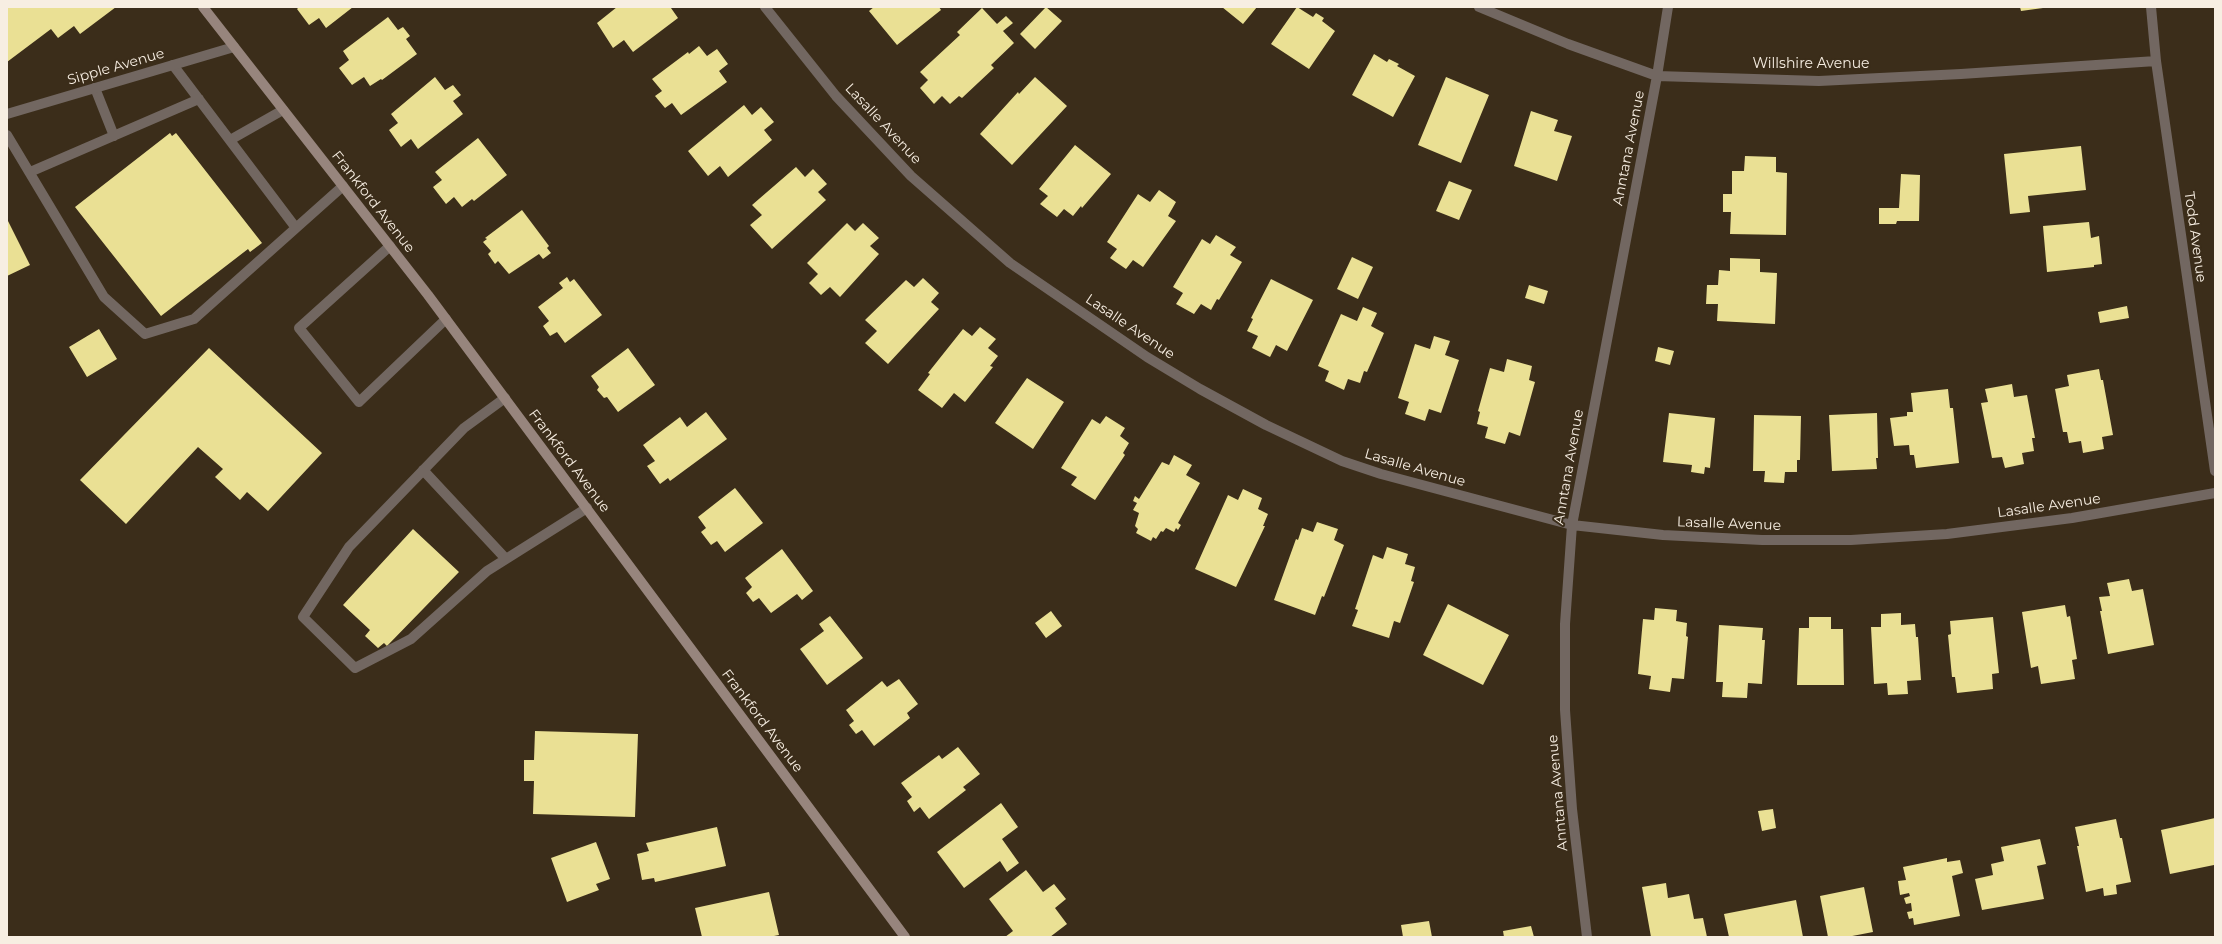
<!DOCTYPE html>
<style>
body{margin:0}
#map{position:relative;width:2222px;height:944px;overflow:hidden;background:#3b2d1a;font-family:Montserrat,sans-serif}
canvas{display:block}
.frame{position:absolute;inset:0;border:8px solid #f7eee2;pointer-events:none}
</style>
<div id="map">
<canvas width="2222" height="944"></canvas>
<div class="frame"></div>
</div>
<script>
const ctx = document.querySelector('canvas').getContext('2d');
ctx.lineJoin = 'round';
function fillPath(path, color) {
  ctx.fillStyle = color;
  ctx.fill(path, 'evenodd');
}
function strokePath(path, color, width, dash) {
  ctx.strokeStyle = color;
  ctx.lineWidth = width;
  ctx.lineCap = dash ? 'butt' : 'round';
  ctx.setLineDash(dash || []);
  ctx.stroke(path);
}
function write(font, color, halo, rows, align = 'center') {
  ctx.font = font + ' Montserrat,sans-serif';
  ctx.lineWidth = 4;
  ctx.setLineDash([]);
  ctx.textBaseline = 'middle';
  ctx.strokeStyle = halo;
  ctx.fillStyle = color;
  for (const [text, x, y, turn = 0] of rows) {
    ctx.save();
    ctx.translate(x, y);
    ctx.rotate((+turn || 0) * Math.PI / 180);
    ctx.textAlign = isNaN(turn) ? turn : align;
    if (halo) ctx.strokeText(text, 0, 0);
    ctx.fillText(text, 0, 0);
    ctx.restore();
  }
}
const building = new Path2D(`
 M7 7H116L80 34 74 26 58 38 51 29 7 62Z
 M299 7H353L326 28 319 18 309 25 297 9Z
 M617 7H673L671 8 678 18 633 52 624 40 613 48 597 23Z
 M874 7H939L941 10 897 45 869 11Z
 M1046 7 1062 21 1035 49 1020 34Z
 M1222 7H1257L1243 24Z
 M1297 7 1313 17 1316 13 1324 18 1322 21 1335 31 1309 69 1271 44Z
 M2020 7H2043V8L2021 11Z
 M982 8 997 24 1006 16 1013 23 1003 31 1014 43 991 65 994 68 962 98 959 96 950 104 942 96 934 104 920 88 928 80 920 72 960 35 957 32Z
 M388 17 398 30 403 27 410 36 406 39 417 54 382 80 381 79 370 86 364 77 352 85 339 68 349 60 343 51Z
 M699 46 707 56 717 49 728 64 719 71 727 82 681 115 672 103 665 108 655 96 662 91 652 79 688 52 689 54Z
 M1374 54 1387 62 1389 59 1399 64 1397 66 1415 76 1393 117 1352 95Z
 M435 77 445 90 453 85 461 95 453 101 463 114 418 149 411 139 401 147 389 130 398 123 391 114Z
 M1035 77 1067 106 1012 165 980 134 1018 92 1019 94Z
 M1446 77 1489 95 1461 163 1418 145Z
 M744 105 752 115 761 107 774 122 764 130 772 140 728 177 720 166 708 176 688 151Z
 M1531 111 1558 120 1554 131 1572 136 1557 181 1514 166Z
 M170 133 172 136 176 133 262 243 250 252 248 249 161 316 75 207Z
 M478 138 507 175 474 201 472 199 462 207 454 197 446 204 433 187 442 180 435 172Z
 M1075 145 1111 174 1082 208 1081 206 1073 216 1064 209 1057 217 1040 204 1048 196 1039 189Z
 M2081 146 2086 190 2028 196 2030 212 2010 214 2004 154Z
 M1745 156 1776 157V172L1787 173 1786 235 1730 234 1731 212H1723V194H1732V171H1744Z
 M796 167 805 177 813 169 827 184 818 192 826 200 772 249 750 225 762 215 752 205Z
 M1901 174 1920 175 1919 221H1897L1896 224H1879V208H1899Z
 M1449 181 1472 190 1459 220 1436 211Z
 M1159 190 1176 202 1168 216 1176 221 1143 267 1133 260 1126 269 1110 258 1117 249 1107 242 1138 194 1150 202Z
 M522 210 549 246 547 248 551 253 543 259 539 254 509 274 498 261 495 264 488 254 491 251 483 242 487 239 485 238Z
 M7 219 30 265 7 276Z
 M2089 222 2091 238 2099 236 2102 264 2094 265V267L2047 272 2043 226Z
 M847 223 855 231 863 223 879 238 870 246 879 254 840 297 830 287 821 295 809 283 818 274 807 263Z
 M1216 235 1236 247 1230 255 1242 262 1219 300 1217 299 1211 310 1201 304 1194 314 1176 304 1183 293 1173 287 1202 239 1210 244Z
 M1352 257 1373 267 1358 299 1337 289Z
 M1730 258 1760 259V272L1777 273 1775 324 1717 321 1718 304H1706L1707 285H1718L1719 270 1730 271Z
 M567 277 570 282 574 279 602 315 565 343 557 332 550 336 543 326 549 321 538 307 563 288 559 283Z
 M923 278 939 293 931 302 939 309 888 364 865 343 877 331 865 320 906 280 914 287Z
 M1271 279 1313 300 1287 351 1276 345 1270 357 1252 348 1258 336 1247 331 1253 319 1251 318Z
 M1529 285 1548 291 1544 304 1525 298Z
 M2127 306 2129 318 2100 323 2098 312Z
 M1363 307 1377 313 1371 326 1384 333 1367 372 1364 371 1360 383 1348 379 1344 390 1325 381 1329 371 1318 366 1341 314 1357 321Z
 M980 327 996 339 988 348 998 356 990 366 993 367 965 402 954 393 942 408 918 390 930 374 928 373 963 329 972 336Z
 M99 329 117 359 87 377 69 347Z
 M1434 336 1450 341 1445 355 1459 360 1441 413 1429 409 1425 421 1405 414 1409 402 1398 398 1415 344 1430 349Z
 M1658 347 1674 351 1670 365 1655 361Z
 M209 348 322 453 268 511 247 492 240 500 215 477 223 469 198 447 126 524 80 480Z
 M628 348 655 385 618 412 607 397 604 398 597 390 599 387 591 376Z
 M1507 359 1532 366 1529 380 1535 382 1520 436 1509 432 1505 444 1485 438 1488 427 1477 424 1480 412 1478 411 1490 368 1504 372Z
 M2099 369 2101 380H2103L2113 435 2102 437 2104 449 2083 453 2081 441 2069 443 2067 432H2063L2055 389 2069 386 2067 375Z
 M1027 378 1064 402 1033 449 995 423Z
 M2012 384 2014 397 2027 395 2035 438H2032L2034 451 2022 453 2024 464 2005 468 2002 457 1992 458 1981 403 1988 402 1985 389Z
 M1948 389 1950 408H1953L1959 463 1916 468 1914 455H1910L1909 445 1894 446 1890 418 1907 416V412H1913L1911 393Z
 M706 412 727 439 670 481 668 478 660 484 647 466 655 461 643 445 680 417 687 427Z
 M1669 413 1715 418 1710 468 1705 467 1704 474 1691 472 1692 465 1663 462Z
 M1877 413 1878 458H1876L1877 469 1832 471 1829 415Z
 M1754 415 1801 416 1800 460H1797V472H1785L1784 483 1764 482 1765 471H1753Z
 M1106 416 1125 428 1120 436 1129 443 1123 453 1125 455 1095 500 1071 485 1077 477 1061 468 1092 419 1100 424Z
 M1174 455 1192 465 1186 475 1200 483 1178 523 1181 525 1178 530 1176 528 1174 532 1166 528 1163 532 1161 531 1156 539 1153 537 1151 541 1136 533 1138 529 1135 526 1139 513 1133 510 1137 503 1133 501 1135 496 1139 499 1162 462 1169 465Z
 M735 488 763 523 725 552 717 541 711 545 701 532 706 528 698 517Z
 M1243 489 1262 498 1258 509 1268 514 1263 526H1265L1236 587 1195 569 1228 495 1238 500Z
 M1317 522 1338 529 1334 540 1344 545 1324 597 1322 596 1315 615 1274 600 1296 539 1298 540 1302 528 1313 532Z
 M413 529 459 572 387 646 384 643 378 648 365 636 370 630 343 605Z
 M1387 547 1408 554 1405 564 1415 567 1411 581 1414 582 1400 623 1394 621 1389 638 1352 626 1358 610 1355 609 1373 555 1383 559Z
 M782 549 813 591 802 600 797 594 771 613 759 598 753 602 746 593 752 587 745 578Z
 M2129 579 2132 591 2143 589 2154 645 2108 654 2100 611H2102L2099 597 2110 596 2107 583Z
 M1448 604 1509 635 1483 685 1423 655Z
 M2065 605 2067 617 2070 616 2077 659 2072 660 2075 679 2041 684 2038 666 2031 668 2022 612Z
 M1655 608 1677 610 1676 621 1687 623 1686 636 1688 637 1684 679 1672 678 1670 692 1649 689 1651 676 1638 674 1643 619 1654 620Z
 M1051 611 1062 626 1046 638 1035 623Z
 M1901 613V625L1915 624 1916 637H1918L1921 680 1907 681 1908 694 1888 695 1887 683 1874 684 1871 627H1881V614Z
 M830 616 863 658 827 685 800 649 824 631 819 624Z
 M1809 617H1831V629H1843L1844 685H1797L1799 628H1809Z
 M1993 617 1999 673 1992 674 1993 689 1957 693 1955 677H1952L1948 635 1951 634 1950 621Z
 M1719 625 1763 628 1762 640H1765L1762 684 1748 683 1747 698 1722 697 1723 682H1716Z
 M899 679 918 704 907 713 910 718 874 746 862 730 856 734 849 725 854 721 846 710 882 681 887 687Z
 M535 731 638 734 635 817 533 814 534 781H524V760H534Z
 M958 747 980 774 963 787 966 790 929 819 920 807 914 812 907 801 912 797 901 783 939 755 942 759Z
 M1001 803 1018 827 1002 839 1019 863 1007 872 1000 861 964 888 937 852Z
 M1773 809 1776 828 1762 831 1758 811Z
 M2215 818 2214 865 2170 874 2161 830Z
 M2116 819 2120 838H2122L2131 882 2116 885 2117 894 2104 896 2103 888 2086 892 2077 846H2079L2075 827Z
 M717 827 726 866 655 882 654 878 642 880 637 854 649 851 646 843Z
 M2040 839 2046 864 2037 866 2044 899 1982 910 1975 879 1993 875 1991 864 2004 861 2001 847Z
 M596 842 610 879 596 884 599 890 567 902 551 858Z
 M1947 858V862L1960 860 1963 873 1952 876 1960 916 1914 925 1913 918 1909 919 1907 912 1912 911 1911 903 1906 904 1904 898 1910 896 1909 893 1900 895 1898 881 1906 880 1903 867Z
 M1026 870 1043 892 1054 884 1066 899 1055 908 1067 924 1050 937H1005L1013 931 989 899Z
 M1666 883 1668 898 1689 894 1694 919 1703 918 1707 937H1651L1642 887Z
 M1864 887 1873 932 1847 937H1828L1820 896Z
 M769 892 779 935 769 937H702L695 908Z
 M1796 900 1803 937H1729L1724 914Z
 M1429 921 1432 937H1403L1401 925Z
 M1531 926 1534 937H1504L1503 931Z`);
const lane = new Path2D(`
 M173 65 296 228
 M95 88 114 136
 M7 135 104 297 145 334 194 319 343 186
 M230 140 283 110
 M30 172 199 99
 M390 246 299 328 359 402 446 319
 M505 398 464 428 349 547 303 617 355 668 411 639 487 571 587 508
 M423 470 506 559`);
const street = new Path2D(`
 M765 7 836 96 911 176 1010 263 1147 357 1200 389 1266 425 1342 461 1381 474 1572 525 1663 535 1762 540H1851L1947 534 2072 518 2215 493
 M1479 7 1568 44 1657 76 1819 81 1961 74 2156 61
 M2151 7 2156 61 2215 471
 M7 114 234 47
 M1587 937 1572 809 1565 710V624L1572 525 1657 76 1668 7`);
const secondary = new Path2D(`
 M203 7 428 295 905 937`);
const streetNames = [
 ["Willshire Avenue",1811,64],
 ["Sipple Avenue",116,67,-16],
 ["Lasalle Avenue",883,124,47],
 ["Anntana Avenue",1629,148,-79],
 ["Frankford Avenue",373,202,52],
 ["Todd Avenue",2195,237,82],
 ["Lasalle Avenue",1130,327,34],
 ["Frankford Avenue",569,461,53],
 ["Anntana Avenue",1569,467,-80],
 ["Lasalle Avenue",1415,468,16],
 ["Lasalle Avenue",2049,506,-8],
 ["Lasalle Avenue",1729,524,2],
 ["Frankford Avenue",762,721,53],
 ["Anntana Avenue",1558,793,-95]
];
fillPath(building, '#eae094');
strokePath(lane, '#726761', 10);
strokePath(street, '#726761', 10);
strokePath(secondary, '#97857d', 10);
write('14px', '#f7eee2', '#3b2d1a', streetNames);
</script>
